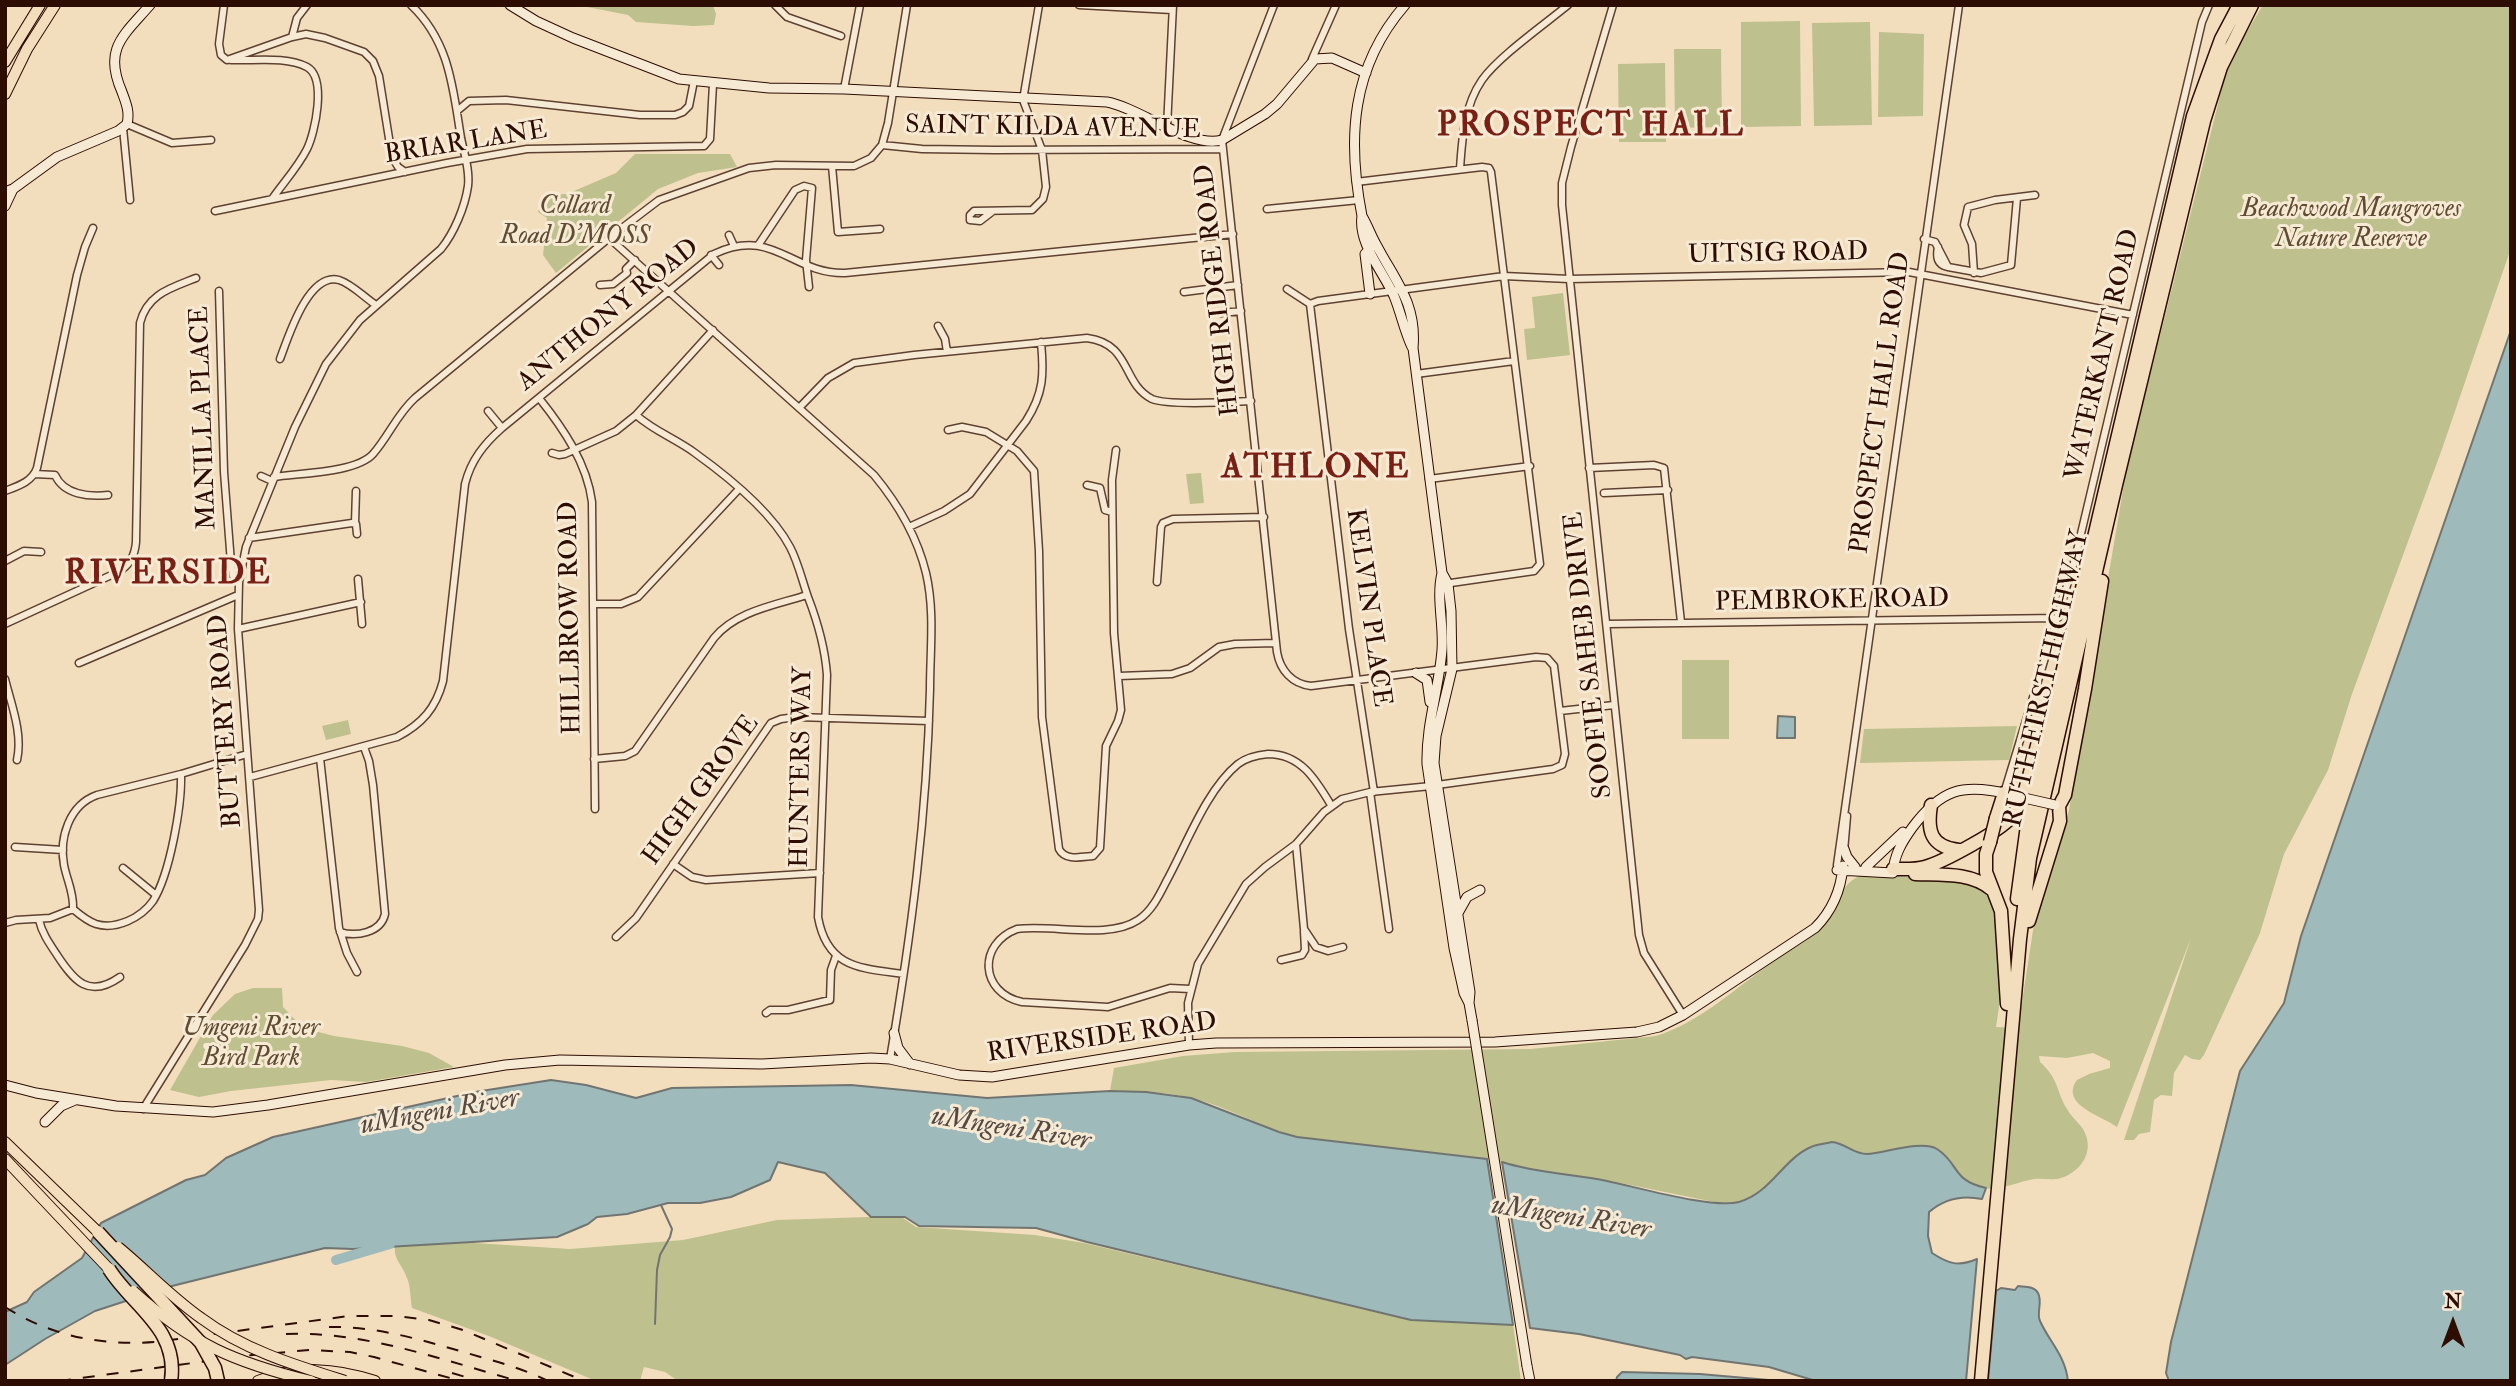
<!DOCTYPE html>
<style>
body{margin:0}
#map{position:relative;width:2516px;height:1386px;overflow:hidden;background:#f2debd;font-family:"IM FELL Double Pica",serif}
canvas{display:block}
.frame{position:absolute;inset:0;border:7px solid #2d0d02;pointer-events:none}
.north{position:absolute;left:2418px;top:1288px;width:70px;height:70px;-webkit-text-stroke:5px #f7ead4;paint-order:stroke;rotate:0deg;font-size:19px;font-weight:700;line-height:28px;text-align:center;color:#2d0d02}
.north::after{content:'';display:block;margin:auto;width:24px;height:32px;background:#2d0d02;clip-path:polygon(50% 0,100% 100%,50% 72%,0 100%)}
</style>
<div id="map">
<canvas width="2516" height="1386"></canvas>
<div class="frame"></div>
<div class="north">N</div>
</div>
<script>
const ctx = document.querySelector('canvas').getContext('2d');
ctx.lineJoin = 'round';
function fillPath(path, color) {
  ctx.fillStyle = color;
  ctx.fill(path, 'evenodd');
}
function strokePath(path, color, width, dash) {
  ctx.strokeStyle = color;
  ctx.lineWidth = width;
  ctx.lineCap = dash ? 'butt' : 'round';
  ctx.setLineDash(dash || []);
  ctx.stroke(path);
}
function write(font, color, halo, rows, align = 'center') {
  ctx.font = font + ' "IM FELL Double Pica",serif';
  ctx.lineWidth = 6;
  ctx.setLineDash([]);
  ctx.textBaseline = 'middle';
  ctx.strokeStyle = halo;
  ctx.fillStyle = color;
  for (const [text, x, y, turn = 0] of rows) {
    ctx.save();
    ctx.translate(x, y);
    ctx.rotate((+turn || 0) * Math.PI / 180);
    ctx.textAlign = isNaN(turn) ? turn : align;
    if (halo) ctx.strokeText(text, 0, 0);
    ctx.fillText(text, 0, 0);
    ctx.restore();
  }
}
const green = new Path2D(`
 M577 5H713L716 14 714 25 693 26 636 22 628 15Z
 M2263 5H2511V248L2442 449 2352 694 2328 770 2284 854 2260 933 2204 1055 2200 1060 2192 1059 2185 1055 2174 1073 2172 1096 2161 1095 2154 1100 2150 1132 2139 1134 2134 1140H2124L2191 938 2117 1127C2103 1116 2059 1105 2077 1080L2089 1074 2110 1068V1061L2093 1053 2067 1058 2039 1056 2040 1062C2061 1081 2055 1092 2069 1112 2073 1119 2082 1125 2085 1133 2094 1153 2080 1172 2061 1178 2052 1181 2043 1178 2034 1179 2017 1182 2000 1191 1982 1188 1953 1182 1952 1151 1929 1146 1911 1143 1889 1152 1871 1153 1849 1155 1824 1153 1801 1154L1775 1180 1752 1197 1737 1202H1714L1606 1180 1523 1169 1487 1159 1297 1137C1261 1127 1226 1106 1191 1098 1165 1091 1136 1092 1110 1091L1114 1068 1183 1056 1235 1052 1531 1049 1656 1036C1701 1022 1735 988 1773 962 1786 952 1806 943 1817 931 1833 912 1838 883 1864 874L1972 882 1989 895 1995 907 2000 1000 1996 1027 2018 1028 2034 924 2069 810 2126 472 2224 80 2234 53Z
 M1800 21 1801 126 1741 127V22Z
 M1870 22 1872 125 1814 126 1812 23Z
 M1879 32 1924 34 1923 116 1878 117Z
 M1674 49H1721L1722 127 1675 128Z
 M1665 63 1666 142H1619L1618 64Z
 M635 154H730L737 167 698 173 658 189 556 273 543 255 547 218 538 212 545 195 567 194 616 173Z
 M1563 293 1570 355 1527 360 1524 329 1535 328 1532 297Z
 M1201 473 1204 503 1190 504 1186 474Z
 M1682 660H1729V739H1682Z
 M348 720 351 734 326 740 322 726Z
 M2017 726 2009 760 1860 763 1864 729Z
 M253 988H282L283 1007 303 1028 334 1036 402 1046 429 1053 454 1067 366 1082 331 1080 231 1091 199 1097 170 1090 213 1015 235 994Z
 M868 1217 903 1218 916 1227 1035 1235 1084 1243 1409 1320 1513 1325 1521 1381H678L665 1372 644 1367 640 1381H596L489 1336 412 1308C410 1299 411 1287 407 1278 403 1265 393 1260 395 1245L427 1240 570 1249 683 1240 777 1220Z`);
const water = new Path2D(`
 M2511 330V1381H2169L2166 1373 2171 1342 2240 1071 2284 1003 2301 936Z
 M1778 716 1795 717V738H1777Z
 M551 1080 586 1085 636 1098 672 1088 851 1085 987 1098 1110 1091 1146 1092 1191 1098 1279 1132 1297 1137 1487 1159 1513 1325 1411 1320 1087 1242 1036 1228 919 1226 905 1217H871L825 1173 778 1162 770 1180 731 1197 700 1203H668L627 1214 597 1217 588 1224 557 1237 353 1249 325 1248 172 1286 95 1311 45 1339 5 1365V1312L27 1302 34 1292 82 1258 101 1223 186 1180 205 1175 226 1158 273 1137 475 1092Z
 M1832 1142C1845 1143 1853 1154 1867 1154 1885 1153 1921 1140 1937 1149 1960 1164 1951 1180 1986 1188L1982 1199C1963 1195 1944 1199 1929 1212L1928 1236 1932 1253C1949 1264 1958 1267 1977 1259L1966 1381H1816L1769 1367 1692 1357 1686 1359 1680 1355 1579 1334 1530 1328 1502 1162C1536 1173 1572 1174 1607 1181 1637 1187 1712 1209 1739 1202 1771 1193 1783 1159 1811 1147 1817 1144 1825 1144 1832 1142Z
 M2018 1286C2025 1287 2034 1286 2038 1293 2043 1302 2036 1313 2040 1321 2050 1343 2065 1355 2068 1381H1988L1996 1291 2001 1288 2015 1290Z
 M1622 1372 1700 1374 1780 1381H1616L1617 1377Z`);
const stream = new Path2D(`
 M655 1324 657 1270 660 1255 670 1237 672 1229 661 1205`);
const river = new Path2D(`
 M336 1260 390 1244`);
const street = new Path2D(`
 M224 5 219 44 221 55 227 60 292 37 306 34 325 38 364 52 373 61 379 76 392 157 398 167 405 172
 M775 5 787 17 841 36
 M1079 5 1172 10
 M1274 5 1222 140 1277 652C1280 670 1292 684 1311 686L1536 657 1547 658 1554 666 1565 754 1562 765 1553 769 1437 785
 M1613 5 1571 147 1562 183V205L1639 935 1644 953 1683 1015
 M292 37 297 18 307 5
 M1312 59 1336 5
 M231 60C254 61 286 56 307 67 327 78 315 133 307 149 298 167 283 183 272 199
 M844 89 860 5
 M457 111 469 101 506 100 640 115H675L683 112 689 106 694 81
 M127 124 172 143 211 140
 M1167 127 1173 5
 M123 128 130 200
 M882 145 922 149 995 150 1223 149
 M832 166 838 232 880 229
 M1460 169C1462 139 1464 106 1482 80 1498 57 1545 24 1568 5
 M1356 182 1482 167 1489 168 1491 172 1540 564 1534 571 1444 584
 M1267 209 1359 200
 M215 211 447 163 527 149 704 146 710 139 713 84
 M993 211 980 221 970 220V215L974 211 1032 210 1043 199 1046 187 1042 150 1023 100 1039 5
 M729 235 734 246
 M609 238 874 475C898 504 917 536 926 573 935 611 930 651 930 689 927 815 911 936 890 1059
 M1924 239 1935 242 1948 267C1937 265 1936 257 1938 247
 M759 244 795 190 804 186 812 188 806 260 809 287
 M711 255 719 265
 M1948 267 1981 273 2011 265 2017 198
 M1974 273 1972 244 1964 225 1968 207 1995 200 2035 195
 M600 285 613 284 627 273 626 269 635 260
 M1287 289 1310 304
 M219 291 224 472 231 563 233 576 239 582
 M1184 292 1238 285
 M1310 304 1318 301 1504 276 1569 279 1909 272 2133 315
 M1310 304 1349 629 1374 792
 M1221 313 1241 311
 M938 326 945 339 947 352
 M280 359C288 338 308 272 339 280 352 284 365 298 376 305
 M1416 374 1514 361
 M539 398C563 428 587 463 592 502L595 809
 M799 408 828 378 854 363 914 355 1087 338C1132 344 1121 383 1152 399 1168 406 1231 402 1251 401
 M488 411 502 428
 M636 415C654 431 676 439 695 453 727 476 771 511 790 547 798 562 802 580 808 597 818 623 825 647 827 675L818 917C827 968 860 968 903 974
 M948 430 962 427 986 432 1017 451 1034 471 1039 551 1042 717 1059 849C1065 861 1081 857 1093 856L1100 848 1106 746 1118 721 1121 710 1114 633 1112 480 1116 450
 M552 453 559 455 565 454 616 431 636 415 713 330
 M1589 468 1654 465 1664 468 1681 622
 M34 474 55 475C64 495 89 497 108 495
 M261 476 272 481
 M274 477C299 473 356 473 373 454 389 436 397 414 415 398L609 238 659 200 749 168 776 165 854 166 871 158 882 145 888 123 907 5
 M1429 479 1530 466
 M1087 485 1100 488 1105 510 1112 512
 M5 491C18 486 32 482 37 468L77 275 85 247 93 228
 M1604 493 1668 490
 M355 523 356 491
 M909 527 944 511 970 494 1026 421C1044 393 1044 374 1041 342
 M249 538 352 523 356 524 357 534
 M5 561 24 551 41 552
 M358 579 362 624
 M1157 582 1161 527 1163 523 1173 519 1264 517
 M593 604H621L638 597 739 489
 M5 624 118 572C129 566 135 555 136 542L140 323C147 294 171 288 196 278
 M1607 624 2058 618
 M238 629 361 602
 M79 663 238 595
 M1119 676 1172 674 1190 668 1219 647 1235 644 1276 643
 M5 679C11 704 23 733 17 760
 M1560 711 1614 705
 M320 758 339 928 347 953 357 972
 M594 759 625 756 635 751 714 638C736 611 776 605 807 595
 M250 777 397 737C422 724 436 708 443 681L465 484C471 460 484 444 502 428L714 254C773 226 791 274 845 273L1233 234
 M1370 792 1389 929
 M2004 793 2075 559 2202 22 2209 5
 M1296 844 1304 929 1316 947 1328 951 1343 947
 M15 847 63 850
 M1844 851 1847 816
 M673 864 692 877 706 880 820 873
 M1837 865 1959 5
 M123 868 156 895
 M73 909C74 892 67 881 64 865 59 838 69 805 97 795L181 774 247 754
 M73 909C80 915 87 921 96 924 116 930 141 918 153 901 170 874 182 805 181 774
 M39 920C42 933 49 943 57 955 74 981 89 999 120 977
 M5 923 16 920 50 918 73 909
 M340 932C356 937 381 933 385 914L373 785 369 761 364 747
 M616 937 636 918 771 723 781 719 796 717 929 721
 M1281 960 1302 955 1305 950 1304 931
 M1190 989 1170 988 1108 1007 1022 1002C980 993 977 944 1017 929 1053 924 1108 940 1138 920 1151 912 1159 896 1166 882 1186 846 1206 790 1238 764 1247 757 1258 755 1268 754 1301 754 1316 780 1331 805
 M766 1013 770 1010H788L830 1000 831 970 836 956
 M1189 1045 1188 1003 1198 964 1246 884 1265 867 1296 844 1324 812 1342 799 1370 792 1431 786
 M143 1109 245 945 258 919 259 910 238 629 239 582 246 547 295 427 326 364 360 320 441 249C454 233 465 207 468 186 470 170 464 153 461 138 453 89 450 42 411 5`);
const secondary = new Path2D(`
 M510 5 536 21 573 38 679 79 769 88 844 89 1107 102C1140 108 1191 149 1222 140L1265 114 1277 104 1315 59 1332 58 1366 73
 M1405 5C1351 67 1347 139 1362 216 1358 244 1383 271 1394 296 1401 313 1404 330 1412 347
 M5 192 13 189 57 157 118 131 127 124C130 112 126 103 122 92 103 49 123 36 150 5
 M5 206 13 189
 M1362 216C1368 226 1371 236 1377 246 1396 282 1417 304 1413 348L1442 573C1436 598 1444 625 1442 650 1439 689 1426 724 1427 764L1454 948 1464 993 1469 1003
 M1370 294 1365 254 1371 247
 M1442 573 1448 584 1451 611 1452 669 1436 736 1434 763 1470 992 1469 1003 1472 1020
 M1416 673 1427 680 1430 702
 M1844 849 1847 857 1855 867
 M1866 867 1903 832
 M1837 870 1893 873C1894 855 1902 842 1912 828 1941 789 1962 783 2009 794
 M1458 913 1467 897 1480 890
 M894 1033 898 1048 910 1064
 M5 1085 36 1093 116 1106 213 1112 268 1105 505 1065 560 1060 762 1064 871 1058 890 1059 959 1075 992 1077 1189 1045 1216 1043 1495 1042 1637 1032 1659 1027 1683 1015 1815 928C1832 911 1841 890 1843 866
 M45 1122 61 1106 75 1100
 M1527 1366 1530 1381`);
const primary = new Path2D(`
 M5 62 40 5
 M5 94 27 49 55 5
 M5 1142 98 1232
 M5 1159 109 1269
 M258 1381C297 1365 335 1368 375 1381`);
const highway = new Path2D(`
 M1931 805C1927 830 1930 847 1959 850
 M1996 818 2004 793
 M1990 842 1986 854V872L2001 911 2007 1004
 M1893 869C1903 869 1915 870 1925 867 1943 862 2005 829 2014 814 2027 793 2031 766 2038 742
 M1915 874C1941 875 1970 872 1991 889
 M2017 899 2028 818 2193 116 2221 39 2239 5
 M2029 921 2060 821 2059 806 2065 795 2085 689 2102 581
 M1981 1381 2020 939 2030 858 2116 485 2204 121 2221 67 2252 5`);
const rail = new Path2D(`
 M5 1307C51 1336 101 1346 155 1342L349 1316H395L429 1320 463 1330 584 1381
 M329 1327C377 1326 421 1340 467 1353 494 1361 522 1368 548 1381
 M286 1334C365 1331 442 1360 518 1381
 M452 1373 479 1381
 M59 1381 252 1355 310 1350 350 1352 374 1357 461 1381`);
const secondaryBridge = new Path2D(`
 M2011 795 2055 805
 M1472 1020 1527 1366`);
const primaryBridge = new Path2D(`
 M118 1247C146 1270 171 1297 201 1318 244 1350 294 1365 345 1381
 M133 1291C191 1344 236 1363 311 1381`);
const highwayBridge = new Path2D(`
 M1990 842 1996 818
 M98 1232 201 1343 215 1368 218 1381
 M109 1269C133 1307 179 1329 171 1381`);
const streetNames = [
 ["SAINT KILDA AVENUE",1053,129,1],
 ["BRIAR LANE",466,144,-9],
 ["UITSIG ROAD",1778,255,-1],
 ["HIGH RIDGE ROAD",1219,290,-96],
 ["ANTHONY ROAD",609,316,-39],
 ["WATERKANT ROAD",2104,355,-77],
 ["PROSPECT HALL ROAD",1882,403,-82],
 ["MANILLA PLACE",205,418,-92],
 ["PEMBROKE ROAD",1832,602,-1],
 ["KELVIN PLACE",1367,608,82],
 ["HILLBROW ROAD",572,618,-91],
 ["SOOFIE SAHEB DRIVE",1590,655,-96],
 ["RUTH FIRST HIGHWAY",2048,679,-77],
 ["BUTTERY ROAD",227,721,-94],
 ["HUNTERS WAY",803,767,-89],
 ["HIGH GROVE",702,791,-54],
 ["RIVERSIDE ROAD",1102,1039,-8]
];
const parkNames = [
 ["Collard",575,207],
 ["Road D'MOSS",575,237],
 ["Beachwood Mangroves",2351,210],
 ["Nature Reserve",2351,240],
 ["Umgeni River",251,1029],
 ["Bird Park",251,1059]
];
const waterNames = [
 ["uMngeni River",440,1113,-10],
 ["uMngeni River",1011,1130,9],
 ["uMngeni River",1571,1219,9]
];
const districtNames = [
 ["PROSPECT HALL",1591,128],
 ["ATHLONE",1316,470],
 ["RIVERSIDE",168,576]
];
fillPath(green, '#bec08e');
fillPath(water, '#9fbabb');
strokePath(water, '#717571', 2);
strokePath(stream, '#717571', 2);
strokePath(river, '#9fbabb', 10);
strokePath(street, '#5e4131', 9);
strokePath(secondary, '#2d0d02', 11);
strokePath(primary, '#2d0d02', 12);
strokePath(highway, '#2d0d02', 15);
strokePath(street, '#f7ead4', 6);
strokePath(secondary, '#f7ead4', 9);
strokePath(primary, '#f2debd', 10);
strokePath(highway, '#f2debd', 12);
strokePath(rail, '#2d0d02', 2, [12, 12]);
strokePath(secondaryBridge, '#2d0d02', 11, []);
strokePath(primaryBridge, '#2d0d02', 12, []);
strokePath(highwayBridge, '#2d0d02', 15, []);
strokePath(secondaryBridge, '#f7ead4', 9);
strokePath(primaryBridge, '#f2debd', 10);
strokePath(highwayBridge, '#f2debd', 12);
write('26px', '#2d0d02', '#f7ead4', streetNames);
write('italic 26px', '#604c33', '#f7ead4', parkNames);
write('italic 28px', '#554a43', '#f7ead4', waterNames);
ctx.letterSpacing = '2px';
write('bold 33px', '#7a1f14', '#f7ead4', districtNames);
ctx.letterSpacing = '0px';
</script>
